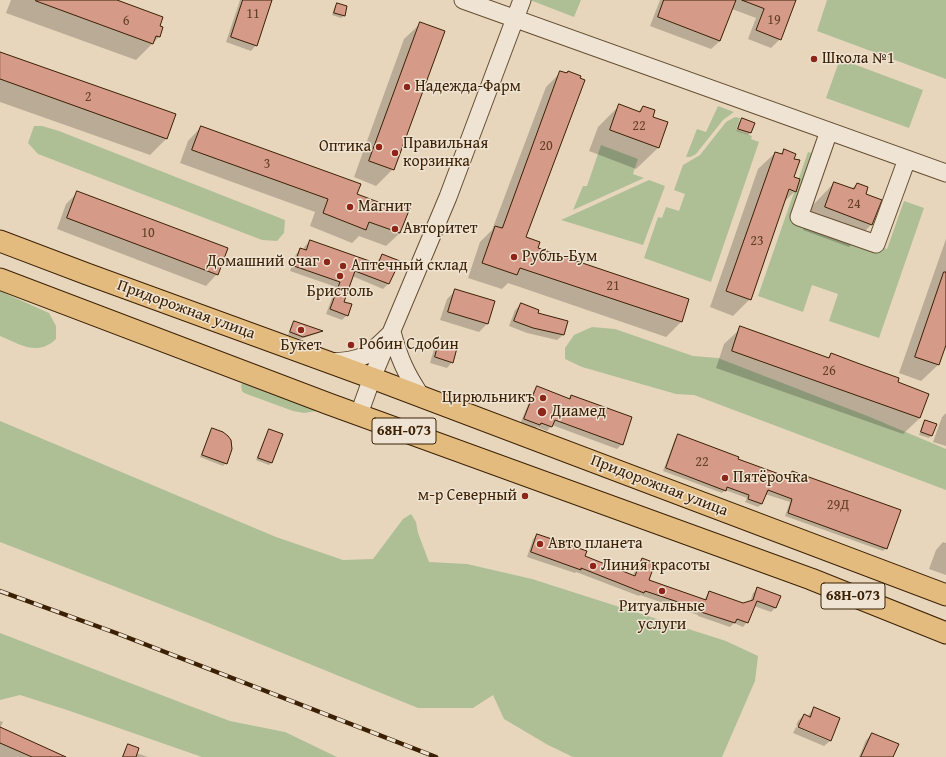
<!DOCTYPE html>
<meta charset="utf-8">
<style>
body{margin:0}
canvas{display:block;background:#e7d6bb}
</style>
<canvas width="946" height="757"></canvas>
<script>
const ctx = document.querySelector('canvas').getContext('2d');
ctx.lineJoin = 'round';
function fillPath(path, color) {
  ctx.fillStyle = color;
  ctx.fill(path, 'evenodd');
}
function strokePath(path, color, width, dash) {
  ctx.strokeStyle = color;
  ctx.lineWidth = width;
  ctx.lineCap = dash ? 'butt' : 'round';
  ctx.setLineDash(dash || []);
  ctx.stroke(path);
}
function write(font, color, halo, rows, align = 'center') {
  ctx.font = font + ' "Gentium Book Plus",serif';
  ctx.lineWidth = 3;
  ctx.setLineDash([]);
  ctx.textBaseline = 'middle';
  ctx.strokeStyle = halo;
  ctx.fillStyle = color;
  for (const [text, x, y, turn = 0] of rows) {
    ctx.save();
    ctx.translate(x, y);
    ctx.rotate((+turn || 0) * Math.PI / 180);
    ctx.textAlign = isNaN(turn) ? turn : align;
    if (halo) ctx.strokeText(text, 0, 0);
    ctx.fillText(text, 0, 0);
    ctx.restore();
  }
}
const green = new Path2D(`
 M530 0H581L574 17Z
 M827 0H946V79L817 31Z
 M840 59 923 90 909 128 826 98Z
 M718 106 734 112 723 120 696 154 690 157H686L697 129 706 132Z
 M735 117 740 118 736 130 752 136 751 139 759 142 711 282 644 258 658 217 662 218 666 207 679 211 685 194 674 190 683 165 700 155 726 122Z
 M34 126H42L59 131 285 220 284 233 277 241 262 240 38 154 28 143Z
 M601 145 638 159 633 174 644 178 573 210 583 186H587Z
 M808 152 828 159 806 221 887 249 904 201 924 208 879 338 829 321 838 294 812 285 803 312 758 296Z
 M649 180 665 186 643 245 561 220Z
 M0 291 49 313 56 326V339C37 357 20 344 0 336Z
 M592 327 615 329 693 356 718 358 870 417 946 449V490L694 395 676 394 582 367 565 359V348L574 335Z
 M243 383H248L318 408 317 411 304 413 293 411 244 393 242 391 241 385Z
 M0 421 276 537 343 560 373 559 403 519 411 514 416 522 418 533 429 562 467 564 532 579 726 641 758 656 755 681 722 757H573L548 745 504 719 493 695 473 708H418L201 620 0 542Z
 M0 633 190 706 230 721 285 732 337 757H202L67 710 20 695 0 700Z`);
const shadow = new Path2D(`
 M11 0H114L162 28 159 37 136 60 6 13Z
 M240 0H271L256 45 251 51 226 42Z
 M660 0H795L780 39 771 48 748 39 756 18 732 9 720 41 711 49 650 26Z
 M337 4 344 16 341 18 332 15 335 6Z
 M421 23 393 169 376 186 354 177 404 39Z
 M0 53 174 115 166 139 150 155 0 102Z
 M561 72 525 238 537 249 688 299 681 322 666 337 508 283 502 289 468 278 480 242 492 230 546 87Z
 M620 105 638 112 643 107 651 117 667 123 658 148 636 169 589 151 598 127Z
 M742 120 753 124 750 133 748 135 736 131 739 122Z
 M201 127 356 195 391 208 396 204 400 233 386 246 359 236 352 243 310 226 315 212 180 163 188 141Z
 M784 151 793 159V177L795 191 784 202 750 299 733 316 710 307 758 169 775 153 780 155Z
 M834 183 851 189 857 184 864 194 871 225 849 247 803 230 812 206Z
 M78 192 217 274 206 286 57 229 66 204Z
 M946 239V342L938 365 921 381 899 373Z
 M310 241 376 264 378 260 383 255 388 284 383 289 352 276 343 302 347 315 342 320 326 314 336 287 290 271 296 254 301 249 303 250 305 246Z
 M456 290 487 324 479 332 440 320 447 299Z
 M521 304 537 314 567 322 563 335 557 340 527 333 509 326 515 310Z
 M294 322 321 331 319 333 300 339 288 335 292 325Z
 M741 328 827 359 831 355 896 383 928 394 920 418 903 434 716 368 724 344Z
 M440 344 452 362 447 368 430 363 434 349Z
 M537 387 568 399 571 396 622 444 617 449 552 425 547 431 537 427 535 429 520 424 533 392Z
 M946 413V446L933 442 942 417Z
 M925 421 936 424 931 436 929 438 919 435 923 423Z
 M212 429 226 463 223 466 200 457 210 432Z
 M269 430 272 462 269 465 256 460 267 433Z
 M678 435 737 460 788 478 793 472 886 548 883 551 785 516 790 502 765 494 762 504 758 507 745 502 747 498 725 490 722 493 663 471 675 439Z
 M537 535 584 557 633 576 637 563 642 559 648 581 704 600 709 592 743 604 750 602 753 593 758 588 779 597 775 608 771 612 754 606 747 622 743 627 734 623 730 627 698 616V615L640 595 639 596 576 572 575 573 527 557 533 539Z
 M943 542 946 543V575L929 569 936 550Z
 M814 708 839 719 830 741 824 746 793 733 796 727 829 741V739L796 725 798 721 804 715 807 717Z
 M0 721 3 722 0 728 64 757H0Z
 M872 734 892 757H859L866 740Z
 M128 745 136 753 148 757H122L126 748Z`);
const building = new Path2D(`
 M36 0H117L163 17 160 26 163 27 160 37 156 36 153 44 36 1Z
 M243 0H272L257 46 231 37Z
 M664 0H736L720 41 658 17Z
 M742 0H796L781 40 756 30 764 9Z
 M337 3 347 6 345 16 334 13Z
 M420 22 445 31 394 170 369 161Z
 M0 52 176 114 167 139 0 79Z
 M560 71 567 73 568 71 581 76 580 78 585 80 526 237 540 242 538 248 689 299 682 322 520 268 517 275 482 263 495 226 502 228Z
 M619 104 640 112 643 106 655 110 653 117 668 122 659 148 610 130Z
 M742 118 755 123 751 133 738 129Z
 M201 126 361 184 357 194 394 208 396 203 410 208 400 233 369 222 366 230 323 213 328 199 192 150Z
 M784 149 796 154 794 159 800 160 794 177 800 179 796 192 789 189 751 300 726 291 775 152 782 154Z
 M834 182 854 189 857 183 868 187 866 194 882 200 872 225 825 207Z
 M77 191 228 248 218 275 67 218Z
 M310 240 378 264 382 254 400 261 389 284 355 271 344 302 352 304 348 316 330 309 340 282 294 266 300 248 306 250Z
 M944 272H946V345L939 365 915 357Z
 M455 289 495 301 488 324 448 312Z
 M521 303 539 310 538 313 568 321 564 335 533 328 514 321Z
 M294 321 323 331 303 337 290 332Z
 M740 326 829 358 831 353 860 364 899 378 898 382 929 394 920 418 732 351Z
 M439 342 457 348 453 363 435 357Z
 M537 386 570 399 571 395 632 417 623 445 555 420 552 427 541 423 540 425 524 419Z
 M925 420 937 424 932 436 921 432Z
 M212 428 223 432 228 436 231 440 232 449 227 464 202 455Z
 M269 429 283 434 272 463 258 458Z
 M678 434 739 457 738 459 790 478 792 471 901 510 887 549 788 513 792 499 768 490 762 504 748 499 749 495 727 487 726 491 666 468Z
 M537 534 587 551 585 556 635 576 642 558 655 563 649 580 706 600 709 591 743 603 753 600 757 587 781 596 776 608 757 601 748 623 737 619 735 623 701 612 702 610 645 591 644 593 581 568V570L531 552Z
 M814 707 840 718 831 741 798 727 804 714 810 717Z
 M0 727 66 757H32L0 743Z
 M872 733 899 744 893 757H861Z
 M128 744 139 748 136 757H123Z`);
const minor = new Path2D(`
 M463 0 946 173
 M829 131 799 217 876 244 907 159
 M330 362C364 361 369 355 392 332 399 358 406 374 421 396
 M359 414 372 378 448 197 522 0`);
const major = new Path2D(`
 M0 241 87 274 372 378 946 595
 M0 279 329 404 811 579 946 633`);
const rail = new Path2D(`
 M0 591 116 633 436 757`);
const markers = [
 [814,59,4,"#8f2418"],
 [407,87,4,"#8f2418"],
 [379,147,4,"#8f2418"],
 [395,153,4,"#8f2418"],
 [350,207,4,"#8f2418"],
 [395,229,4,"#8f2418"],
 [514,257,4,"#8f2418"],
 [327,262,4,"#8f2418"],
 [343,266,4,"#8f2418"],
 [340,276,4,"#8f2418"],
 [301,330,4,"#8f2418"],
 [351,345,4,"#8f2418"],
 [543,398,4,"#8f2418"],
 [542,412,5,"#8f2418"],
 [725,478,4,"#8f2418"],
 [525,496,4,"#8f2418"],
 [540,544,4,"#8f2418"],
 [593,566,4,"#8f2418"],
 [662,591,4,"#8f2418"]
];
const numberNames = [
 ["11",253,14],
 ["19",774,20],
 ["6",126,21],
 ["2",88,97],
 ["22",639,126],
 ["20",546,146],
 ["3",267,164],
 ["24",854,204],
 ["10",148,233],
 ["23",757,241],
 ["21",613,286],
 ["26",829,371],
 ["22",702,462],
 ["29Д",838,505]
];
const shields = [
 [404,431,64],
 [853,596,64]
];
const shieldNames = [
 ["68Н-073",404,431],
 ["68Н-073",853,596]
];
const poiNames = [
 ["Школа №1",822,59],
 ["Надежда-Фарм",415,87],
 ["Правильная",403,144],
 ["корзинка",403,162],
 ["Оптика",371,147,"right"],
 ["Магнит",358,207],
 ["Авторитет",403,229],
 ["Рубль-Бум",522,257],
 ["Домашний очаг",319,262,"right"],
 ["Аптечный склад",351,266],
 ["Бристоль",340,292,"center"],
 ["Робин Сдобин",359,345],
 ["Букет",301,346,"center"],
 ["Цирюльникъ",535,398,"right"],
 ["Диамед",551,412],
 ["Пятёрочка",733,478],
 ["м-р Северный",517,496,"right"],
 ["Авто планета",548,544],
 ["Линия красоты",601,566],
 ["Ритуальные",662,607,"center"],
 ["услуги",662,625,"center"]
];
const streetNames = [
 ["Придорожная улица",186,310,20],
 ["Придорожная улица",659,486,21]
];
fillPath(green, '#aebf96');
fillPath(shadow, '#0003');
fillPath(building, '#d59a88');
strokePath(building, '#3b2004', 1);
strokePath(minor, '#664e32', 19);
strokePath(major, '#3b2004', 23);
strokePath(minor, '#efe4d3', 17);
strokePath(major, '#e4bb7e', 21);
strokePath(rail, '#3b2004', 4.5);
strokePath(rail, '#efe4d3', 3, [9]);
for (const [x, y, r, color] of markers) {
  const dot = new Path2D();
  dot.arc(x, y, r, 0, 2 * Math.PI);
  ctx.fillStyle = color;
  ctx.fill(dot);
  strokePath(dot, '#efe4d3', 1.5);
}
write('14px', '#623e25', null, numberNames);
for (const [x, y, w] of shields) {
  const box = new Path2D();
  box.roundRect(x - w / 2, y - 13, w, 26, 3);
  ctx.fillStyle = '#efe4d3';
  ctx.fill(box);
  strokePath(box, '#3b2004', 1);
}
write('bold 15px', '#3b2004', null, shieldNames);
write('16px', '#3b2004', '#efe4d3', poiNames, 'left');
write('16px', '#3b2004', '#efe4d3', streetNames);
</script>
